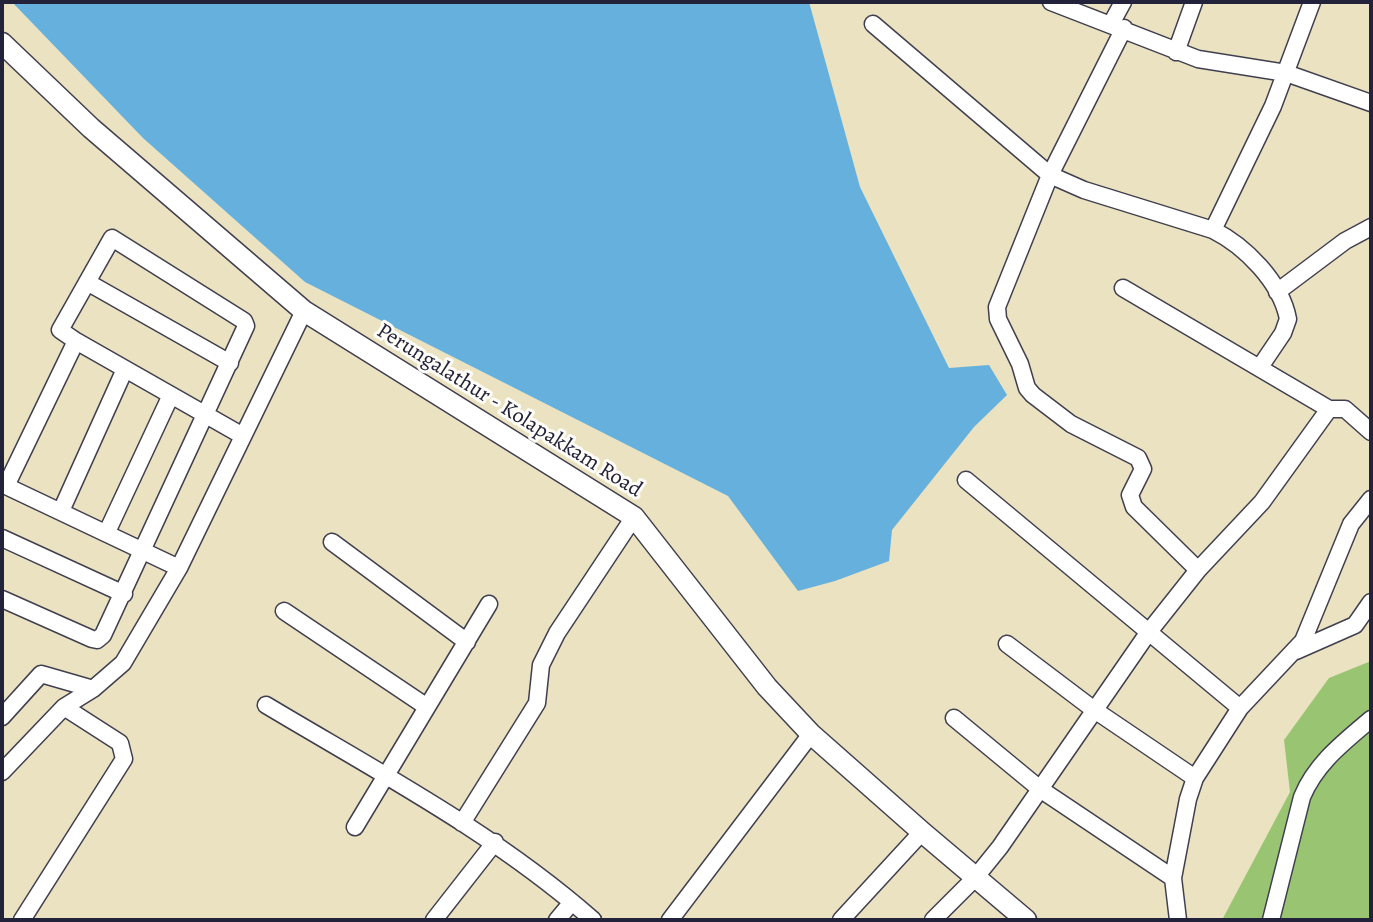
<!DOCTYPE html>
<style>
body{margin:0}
#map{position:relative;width:1373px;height:922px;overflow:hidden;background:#eae2c0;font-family:Alegreya,serif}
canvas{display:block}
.frame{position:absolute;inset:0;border:4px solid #22223b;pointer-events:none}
</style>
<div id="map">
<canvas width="1373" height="922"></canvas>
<div class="frame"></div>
</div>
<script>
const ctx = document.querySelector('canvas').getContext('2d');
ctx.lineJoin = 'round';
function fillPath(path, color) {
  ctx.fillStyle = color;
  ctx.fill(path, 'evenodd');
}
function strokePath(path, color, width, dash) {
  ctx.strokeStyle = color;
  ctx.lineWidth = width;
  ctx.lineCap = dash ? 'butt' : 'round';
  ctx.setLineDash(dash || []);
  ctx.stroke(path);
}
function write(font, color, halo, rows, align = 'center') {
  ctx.font = font + ' Alegreya,serif';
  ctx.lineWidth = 6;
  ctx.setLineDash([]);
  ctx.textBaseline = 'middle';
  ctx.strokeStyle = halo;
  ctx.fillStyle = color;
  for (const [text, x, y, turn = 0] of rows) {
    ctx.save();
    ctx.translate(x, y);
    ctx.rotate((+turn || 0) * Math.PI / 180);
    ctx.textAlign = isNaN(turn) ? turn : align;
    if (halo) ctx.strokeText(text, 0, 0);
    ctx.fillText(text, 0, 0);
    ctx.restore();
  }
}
const green = new Path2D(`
 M1371 661V920H1222L1290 792 1284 740 1329 678Z`);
const water = new Path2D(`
 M12 2H809L860 187 949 368 989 365 1007 395 974 427 892 530 889 561 835 581 798 591 728 496 305 282 143 138Z`);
const minor = new Path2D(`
 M1051 2 1198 59 1286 73 1371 103
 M873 24 1050 175 1084 190 1213 230C1245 246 1281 282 1288 319L1283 333 1260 367
 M1111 24 1123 2
 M1124 28 1050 175 997 307 998 319 1020 364 1027 388 1033 395 1071 424 1138 458 1143 469 1130 495 1134 507 1198 570
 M1176 52 1194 2
 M1213 230 1273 106 1312 2
 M87 282 230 363
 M1123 288 1329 409
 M1277 292 1345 241 1371 227
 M966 480 1240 708
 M61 511 125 369
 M107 532 171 395
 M2 538 124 594
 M332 542 467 642
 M179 568 6 486 76 341 243 436
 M2 599 92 639 97 640 103 635 246 326 244 321 112 238 60 330 76 341
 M284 611 427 707
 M1007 644 1093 709 1195 778
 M1296 651 1355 625 1371 602
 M266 705C378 772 494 833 593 920
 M2 717 41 674 93 689
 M954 718 1040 789 1173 878
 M2 772 64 707 93 689 123 663 179 568 304 311
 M462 823 537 703 541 665 557 633 634 517
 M355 827 489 604
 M22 920 124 759 120 743 64 707
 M434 920 495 842
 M557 920 572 902
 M670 920 811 734
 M841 920 922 832
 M933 920 975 878 1000 847 1148 633 1198 570 1262 502 1329 409H1345L1371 432
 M1178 920 1173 878 1188 799 1195 778 1240 708 1303 641 1351 524 1371 499
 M1271 920 1302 797C1316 763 1344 742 1371 719`);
const major = new Path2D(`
 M2 43 91 128 304 311 634 517 767 687 811 734 922 832 1026 920`);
const streetNames = [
 ["Perungalathur - Kolapakkam Road",509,411,32]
];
fillPath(green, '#99c572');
fillPath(water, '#65b0dd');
strokePath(minor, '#403f4f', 19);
strokePath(major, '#403f4f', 23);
strokePath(minor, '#fff', 16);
strokePath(major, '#fff', 20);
write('22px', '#22223b', '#fdfcf7', streetNames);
</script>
